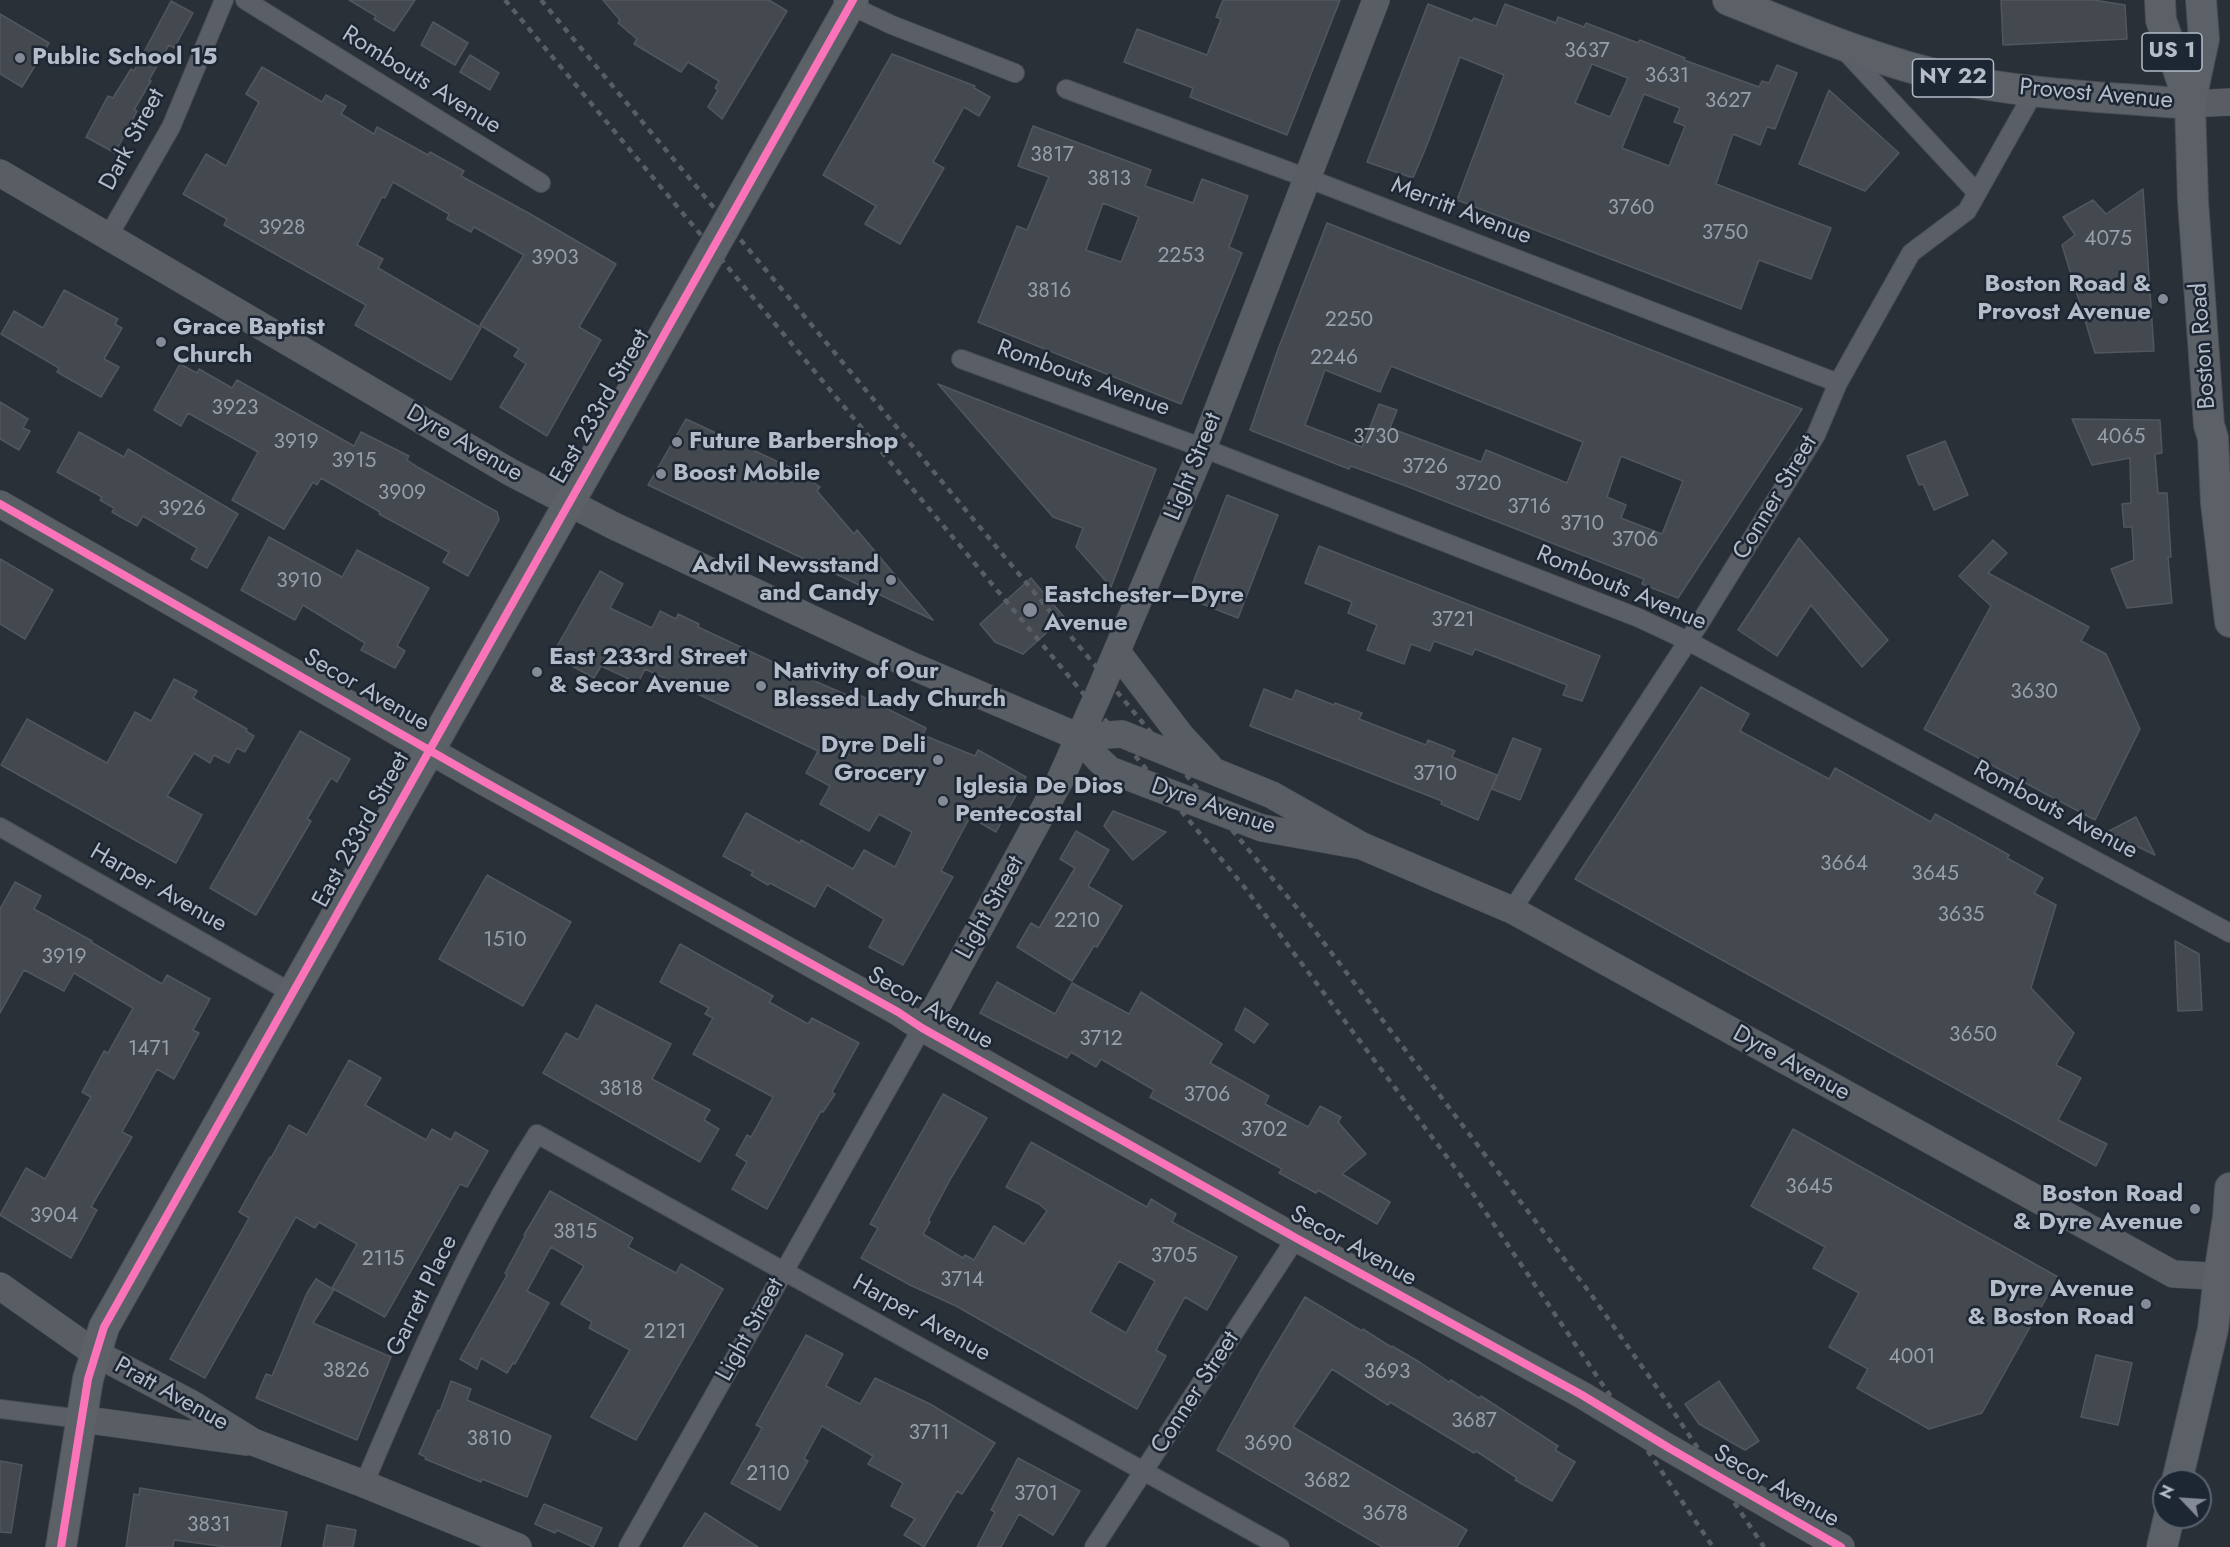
<!DOCTYPE html>
<meta charset="utf-8">
<style>
body{margin:0}
#map{position:relative;width:2230px;height:1547px;overflow:hidden;background:#2a3038;font-family:Jost,sans-serif}
canvas{display:block}
.north{position:absolute;left:2152px;top:1469px;width:60px;height:60px;box-sizing:border-box;background:#1d2633;border:2px solid #59626f;border-radius:50%;rotate:295deg;font-size:16px;font-weight:700;line-height:24px;text-align:center;color:#b4bcc9}
.north::after{content:'';display:block;margin:auto;width:21px;height:27px;background:#848b96;clip-path:polygon(50% 0,100% 100%,50% 72%,0 100%)}
</style>
<div id="map">
<canvas width="2230" height="1547"></canvas>
<div class="north">N</div>
</div>
<script>
const ctx = document.querySelector('canvas').getContext('2d');
ctx.lineJoin = 'round';
function fillPath(path, color) {
  ctx.fillStyle = color;
  ctx.fill(path, 'evenodd');
}
function strokePath(path, color, width, dash) {
  ctx.strokeStyle = color;
  ctx.lineWidth = width;
  ctx.lineCap = dash ? 'butt' : 'round';
  ctx.setLineDash(dash || []);
  ctx.stroke(path);
}
function write(font, color, halo, rows, align = 'center') {
  ctx.font = font + ' Jost,sans-serif';
  ctx.lineWidth = 5;
  ctx.setLineDash([]);
  ctx.textBaseline = 'middle';
  ctx.strokeStyle = halo;
  ctx.fillStyle = color;
  for (const [text, x, y, turn = 0] of rows) {
    ctx.save();
    ctx.translate(x, y);
    ctx.rotate((+turn || 0) * Math.PI / 180);
    ctx.textAlign = isNaN(turn) ? turn : align;
    if (halo) ctx.strokeText(text, 0, 0);
    ctx.fillText(text, 0, 0);
    ctx.restore();
  }
}
const building = new Path2D(`
 M349 0H415L394 31 374 19 376 16Z
 M603 0H769L787 11 722 119 708 107 718 90 715 88 719 81 688 62 681 72 634 44 637 39 618 23 620 20Z
 M1223 0H1340L1287 135 1190 97 1193 88 1124 62 1137 29 1207 55 1221 19 1216 17Z
 M2001 0H2094L2125 5 2127 39 2003 45Z
 M171 1 193 13 174 48 169 45 149 80 151 81 134 110 137 111 115 153 86 137 108 96 113 98 131 69 134 71Z
 M1428 4 1472 21 1474 18 1496 26 1505 4 1556 23 1558 17 1584 27 1586 23 1638 43 1640 40 1685 58 1684 60 1759 87 1762 81 1769 83 1777 65 1797 73 1775 129 1767 127 1760 145 1733 134 1716 184 1831 228 1811 279 1759 260 1741 309 1457 200 1504 75 1460 57 1427 145 1413 178 1367 162ZM1592 64 1628 78 1610 117 1575 103ZM1644 94 1680 108 1674 122 1685 126 1669 166 1622 148Z
 M0 14 49 43 22 87 0 74Z
 M433 22 468 43 455 65 421 45Z
 M892 54 975 86 974 88 990 97 979 116 964 107 933 162 944 168 900 244 865 224 876 206 823 175Z
 M470 55 499 73 490 90 460 72Z
 M262 67 322 102 326 95 346 106 341 114 374 134 377 127 428 155 430 152 464 171 461 176 532 215 616 264 579 327 601 340 547 436 500 407 526 364 514 356 519 349 480 325 524 255 474 227 471 232 447 219 449 214 393 182 385 198 382 197 357 245 383 259 378 268 481 328 451 380 355 325 366 305 224 225 227 219 183 194 206 154 226 166 259 102 246 94Z
 M1829 90 1899 153 1865 191 1799 164Z
 M1033 126 1151 170 1145 186 1193 203 1202 179 1248 196 1229 247 1242 253 1181 404 978 322 1017 226 1027 230 1049 177 1018 166ZM1103 203 1139 217 1121 262 1086 250Z
 M2143 189 2154 351 2095 353 2062 245 2075 235 2063 217 2093 200 2106 214Z
 M1327 223 1802 409 1678 598 1642 584 1644 579 1406 486 1351 466 1349 469 1250 430 1277 352ZM1391 366 1583 442 1567 483 1486 450 1481 462 1390 428 1397 410 1379 404 1362 447 1305 425 1325 370 1380 392ZM1621 456 1683 481 1662 534 1621 518 1626 505 1607 497Z
 M64 290 118 319 115 324 122 328 104 359 119 367 101 397 57 372 59 368 1 334 14 311 43 328Z
 M180 364 197 373 199 369 232 388 237 380 354 446 361 432 409 456 407 460 419 468 497 512 499 520 468 576 443 562 449 552 379 514 380 512 321 478 317 485 313 482 284 529 232 500 258 452 188 413 181 426 154 410Z
 M938 384 1156 469 1111 587 1076 547 1083 528 1053 517Z
 M0 402 28 419 23 428 30 431 19 450 0 439Z
 M686 419 798 471 820 487 817 491 854 534 857 530 933 620 648 485Z
 M2072 419 2160 420 2162 453 2155 454 2158 493H2167L2171 557H2168L2172 603 2127 608 2111 569 2134 560 2132 527H2124L2122 504 2131 503 2130 458 2092 465Z
 M79 432 124 457 128 449 238 514 207 568 191 559 197 548 143 516 137 526 112 512 114 508 100 500 102 497 57 472Z
 M1945 441 1968 495 1934 510 1923 484 1919 485 1907 456Z
 M1227 495 1278 515 1238 618 1187 598Z
 M269 537 342 577 357 550 429 588 397 646 405 651 395 668 361 650 365 643 303 605 295 620 241 590Z
 M1799 538 1888 640 1862 667 1811 605 1777 656 1738 630Z
 M1993 540 2007 553 1988 573 2089 627 2081 641 2106 654 2140 729 2095 820 1924 729 1991 606 1959 576Z
 M1319 546 1600 656 1582 701 1563 695 1567 685 1475 649 1472 655 1434 641 1430 651 1411 644 1404 664 1367 650 1377 625 1348 613 1352 602 1305 583Z
 M0 559 53 590 25 639 0 624Z
 M600 571 623 584 610 608 652 628 660 611 676 619 678 614 699 624 698 627 794 672 849 696 851 691 926 728 923 735 975 756 978 750 1026 777 996 832 970 817 941 871 953 877 903 965 869 947 884 919 827 885 815 907 770 883 768 885 751 875 753 872 723 856 746 813 800 843 801 840 853 869 864 850 895 867 912 832 879 814 869 831 820 804 830 786 806 773 818 751 645 669 638 683 601 666 594 678 552 655Z
 M1031 578 1064 617 1023 654 995 642 980 624Z
 M174 679 197 691 193 698 247 729 246 731 254 736 245 752 237 748 229 763 214 755 210 763 194 753 167 796 202 815 176 863 1 765 27 719 107 763 135 712 151 721Z
 M1701 687 1749 714 1740 731 1829 779 1835 768 1931 822 1935 814 2009 855 2007 858 2043 878 2034 893 2056 905 2031 988 2074 1033 2056 1065 2081 1078 2058 1120 2107 1144 2096 1166 1575 879Z
 M1264 689 1292 700 1296 690 1334 705 1335 703 1362 713 1359 719 1426 745 1428 740 1455 751 1452 757 1497 775 1478 820 1441 804 1442 801 1250 726Z
 M300 731 350 759 337 782 331 778 307 819 311 821 256 915 210 888Z
 M1513 738 1541 749 1520 800 1492 789Z
 M1113 811 1151 826 1166 832 1133 860 1104 826Z
 M2136 817 2155 855 2107 832Z
 M1076 831 1109 850 1088 886 1122 906 1097 947 1094 946 1072 981 1017 947 1031 923 1039 928 1075 868 1060 859Z
 M487 875 571 922 523 1006 439 959Z
 M15 882 41 896 34 909 92 941 91 942 162 984 167 975 210 999 193 1030 199 1033 174 1079 157 1069 122 1132 132 1137 91 1207 97 1210 71 1258 0 1215 26 1168 45 1179 91 1097 82 1092 104 1051 108 1053 133 1008 74 973 64 991 24 970 0 1013V909Z
 M2175 941 2199 954 2202 1010 2178 1011Z
 M680 944 773 996 769 1002 808 1024 812 1018 859 1043 832 1092 835 1094 823 1112 821 1111 767 1209 732 1189 747 1162 736 1155 747 1135 751 1137 773 1097 693 1054 713 1018 705 1014 709 1008 660 982Z
 M997 982 1055 1014 1072 983 1129 1014 1141 992 1222 1044 1210 1063 1269 1096 1265 1104 1308 1127 1320 1106 1341 1117 1338 1122 1366 1154 1342 1174 1390 1202 1377 1224 1318 1190 1316 1193 1279 1173 1282 1169 1150 1097 1154 1090 1101 1059 1096 1067 1071 1052 1067 1058 980 1013Z
 M596 1005 671 1044 652 1079 710 1110 704 1120 719 1129 700 1162 543 1073 566 1033 578 1040Z
 M1245 1008 1268 1024 1254 1043 1235 1030Z
 M349 1060 381 1078 365 1105 426 1140 432 1129 451 1140 455 1132 488 1151 467 1187 460 1184 385 1317 332 1288 357 1244 319 1222 315 1228 296 1217 205 1378 170 1359 249 1218 239 1212 270 1157 271 1158 289 1125 307 1135Z
 M943 1094 987 1118 951 1178 928 1221 930 1222 923 1234 963 1258 965 1255 974 1260 994 1226 1024 1244 1047 1211 1039 1204 1006 1187 1031 1142 1147 1207 1151 1199 1176 1214 1172 1222 1237 1257 1207 1310 1185 1297 1156 1350 1166 1356 1137 1409 956 1306 910 1285 861 1258 878 1228 870 1224ZM1119 1261 1155 1281 1126 1333 1090 1312Z
 M1793 1129 2058 1277 1982 1413 1929 1429 1857 1388 1868 1369 1829 1347 1859 1293 1813 1268 1825 1247 1751 1206Z
 M550 1191 633 1238 628 1247 676 1273 681 1264 723 1289 636 1440 591 1417 630 1350 589 1328 592 1322 561 1304 584 1266 551 1247 527 1291 549 1303 515 1364 513 1363 507 1373 481 1358 477 1369 460 1359 507 1275 505 1273 525 1236 524 1235Z
 M316 1279 334 1290 313 1323 391 1357 357 1440 256 1398 266 1374 272 1376 307 1293Z
 M1305 1297 1362 1331 1363 1329 1391 1347 1392 1346 1421 1363 1449 1382 1451 1380 1479 1398 1481 1396 1558 1446 1555 1450 1575 1462 1552 1501 1515 1480 1517 1478 1476 1451 1474 1453 1390 1402 1388 1405 1332 1369 1293 1427 1467 1530 1457 1547H1382L1217 1450 1260 1372Z
 M806 1335 843 1354 826 1386 860 1404 875 1378 930 1404 995 1443 962 1494 957 1491 924 1547 904 1535 915 1519 891 1506 903 1483 868 1464 873 1456 822 1426 804 1459 808 1461 780 1510 731 1483 762 1428 756 1425Z
 M2096 1355 2132 1363 2118 1425 2081 1417Z
 M451 1381 471 1389 467 1400 551 1436 527 1497 482 1479 481 1482 425 1459 426 1457 419 1454 438 1410 440 1411Z
 M1719 1381 1759 1441 1745 1450 1699 1424 1685 1404Z
 M1018 1458 1080 1491 1053 1535 1019 1514 1001 1547H977L995 1512 991 1510Z
 M0 1461 22 1465 11 1533 0 1532Z
 M140 1488 287 1512 280 1547H227L174 1540 173 1547H126L134 1494 139 1495Z
 M544 1504 602 1528 593 1547 557 1530 555 1533 535 1524Z
 M705 1513 725 1526 758 1547H683Z
 M327 1525 356 1530 353 1547H323Z`);
const street = new Path2D(`
 M245 0 541 183
 M843 2 892 25 1015 73
 M1845 51 1977 193
 M1066 89 1307 178 1838 383
 M109 235 171 127 224 0
 M961 359 1203 448 1639 618 1688 641 2230 933
 M0 827 292 993
 M1512 910 1701 621 1816 435 1838 383 1911 253 1967 211 2035 90
 M0 1409 81 1419
 M364 1484C415 1364 467 1244 537 1134L1280 1547
 M628 1547 922 1028
 M1094 1547 1296 1238`);
const secondary = new Path2D(`
 M2190 104 2230 102
 M0 173 510 472 612 525 910 665 1079 737 1099 760 1110 770 1262 828 1362 846
 M0 504 483 781 898 1012 922 1028 1296 1238 1582 1395 1669 1448 1841 1547
 M1117 652 1181 736 1209 766
 M1079 737 1122 734 1272 795 1362 846 1512 910 2173 1274 2230 1277
 M922 1028 938 1004 1060 780 1099 693 1203 448 1376 0
 M0 1286 95 1353 192 1404 253 1442 364 1484 518 1547
 M81 1419 246 1442`);
const primary = new Path2D(`
 M1728 0C1801 29 1874 61 1951 78 2029 95 2111 97 2190 104
 M2160 0 2161 20 2190 104
 M2201 0 2204 39 2190 104 2193 201 2209 425 2213 438 2216 503 2230 622
 M2177 1481 2213 1329 2219 1275 2228 1217 2230 1188
 M61 1547 88 1379 104 1327 853 0
 M2162 1547 2169 1517`);
const rail = new Path2D(`
 M505 0 1242 884 1459 1173 1713 1547
 M541 0 1302 914 1590 1293 1665 1399 1764 1547`);
const cycleway = new Path2D(`
 M0 504 483 781 898 1012 922 1028 1296 1238 1582 1395 1669 1448 1841 1547
 M61 1547 88 1379 104 1327 853 0`);
const markers = [
 [20,58,6,"#848b96"],
 [2163,299,6,"#848b96"],
 [161,342,6,"#848b96"],
 [677,442,6,"#848b96"],
 [661,474,6,"#848b96"],
 [891,580,6,"#848b96"],
 [1030,610,8,"#848b96"],
 [537,672,6,"#848b96"],
 [761,686,6,"#848b96"],
 [938,760,6,"#848b96"],
 [943,801,6,"#848b96"],
 [2195,1209,6,"#848b96"],
 [2146,1304,6,"#848b96"]
];
const numberNames = [
 ["3637",1587,52],
 ["3631",1667,77],
 ["3627",1728,102],
 ["3817",1052,156],
 ["3813",1109,180],
 ["3760",1631,209],
 ["3928",282,229],
 ["3750",1725,234],
 ["4075",2108,240],
 ["2253",1181,257],
 ["3903",555,259],
 ["3816",1049,292],
 ["2250",1349,321],
 ["2246",1334,359],
 ["3923",235,409],
 ["3730",1376,438],
 ["4065",2121,438],
 ["3919",296,443],
 ["3915",354,462],
 ["3726",1425,468],
 ["3720",1478,485],
 ["3909",402,494],
 ["3716",1529,508],
 ["3926",182,510],
 ["3710",1582,525],
 ["3706",1635,541],
 ["3910",299,582],
 ["3721",1453,621],
 ["3630",2034,693],
 ["3710",1435,775],
 ["3664",1844,865],
 ["3645",1935,875],
 ["3635",1961,916],
 ["2210",1077,922],
 ["1510",505,941],
 ["3919",64,958],
 ["3650",1973,1036],
 ["3712",1101,1040],
 ["1471",149,1050],
 ["3818",621,1090],
 ["3706",1207,1096],
 ["3702",1264,1131],
 ["3645",1809,1188],
 ["3904",54,1217],
 ["3815",575,1233],
 ["3705",1174,1257],
 ["2115",383,1260],
 ["3714",962,1281],
 ["2121",665,1333],
 ["4001",1912,1358],
 ["3826",346,1372],
 ["3693",1387,1373],
 ["3687",1474,1422],
 ["3711",929,1434],
 ["3810",489,1440],
 ["3690",1268,1445],
 ["2110",768,1475],
 ["3682",1327,1482],
 ["3701",1036,1495],
 ["3678",1385,1515],
 ["3831",209,1526]
];
const shields = [
 [2172,52,60],
 [1953,78,81]
];
const shieldNames = [
 ["US 1",2172,52],
 ["NY 22",1953,78]
];
const poiNames = [
 ["Public School 15",32,58],
 ["Boston Road &",2151,285,"right"],
 ["Provost Avenue",2151,313,"right"],
 ["Grace Baptist",173,328],
 ["Church",173,356],
 ["Future Barbershop",689,442],
 ["Boost Mobile",673,474],
 ["Advil Newsstand",879,566,"right"],
 ["and Candy",879,594,"right"],
 ["Eastchester–Dyre",1044,596],
 ["Avenue",1044,624],
 ["East 233rd Street",549,658],
 ["& Secor Avenue",549,686],
 ["Nativity of Our",773,672],
 ["Blessed Lady Church",773,700],
 ["Dyre Deli",926,746,"right"],
 ["Grocery",926,774,"right"],
 ["Iglesia De Dios",955,787],
 ["Pentecostal",955,815],
 ["Boston Road",2183,1195,"right"],
 ["& Dyre Avenue",2183,1223,"right"],
 ["Dyre Avenue",2134,1290,"right"],
 ["& Boston Road",2134,1318,"right"]
];
const streetNames = [
 ["Rombouts Avenue",421,81,32],
 ["Provost Avenue",2096,95,5],
 ["Dark Street",133,140,-62],
 ["Merritt Avenue",1461,212,21],
 ["Boston Road",2204,346,-94],
 ["Rombouts Avenue",1083,379,20],
 ["East 233rd Street",601,407,-60],
 ["Dyre Avenue",464,444,30],
 ["Light Street",1194,467,-68],
 ["Conner Street",1776,498,-59],
 ["Rombouts Avenue",1621,589,23],
 ["Secor Avenue",366,691,30],
 ["Dyre Avenue",1213,807,19],
 ["Rombouts Avenue",2055,811,28],
 ["East 233rd Street",362,830,-61],
 ["Harper Avenue",158,889,30],
 ["Light Street",991,908,-61],
 ["Secor Avenue",930,1009,30],
 ["Dyre Avenue",1791,1064,29],
 ["Secor Avenue",1353,1247,29],
 ["Garrett Place",423,1296,-64],
 ["Harper Avenue",921,1319,29],
 ["Light Street",751,1330,-61],
 ["Conner Street",1196,1393,-57],
 ["Pratt Avenue",171,1395,29],
 ["Secor Avenue",1776,1487,30]
];
fillPath(building, '#444950');
strokePath(building, '#52575f', 1.5);
strokePath(street, '#484c53', 20);
strokePath(secondary, '#484c53', 28);
strokePath(primary, '#484c55', 32);
strokePath(street, '#5a5e66', 18);
strokePath(secondary, '#595d64', 27);
strokePath(primary, '#5c6168', 30);
strokePath(rail, '#595d64', 4.5, [6, 6]);
strokePath(cycleway, '#fb73b8', 8);
for (const [x, y, r, color] of markers) {
  const dot = new Path2D();
  dot.arc(x, y, r, 0, 2 * Math.PI);
  ctx.fillStyle = color;
  ctx.fill(dot);
  strokePath(dot, '#1d2633', 2);
}
write('21px', '#989fab', null, numberNames);
for (const [x, y, w] of shields) {
  const box = new Path2D();
  box.roundRect(x - w / 2, y - 19, w, 38, 4.5);
  ctx.fillStyle = '#1d2633';
  ctx.fill(box);
  strokePath(box, '#b4bcc9', 1.5);
}
write('bold 22px', '#b4bcc9', null, shieldNames);
write('bold 24px', '#b4bcc9', '#1d2633', poiNames, 'left');
write('24px', '#b4bcc9', '#1d2633', streetNames);
</script>
